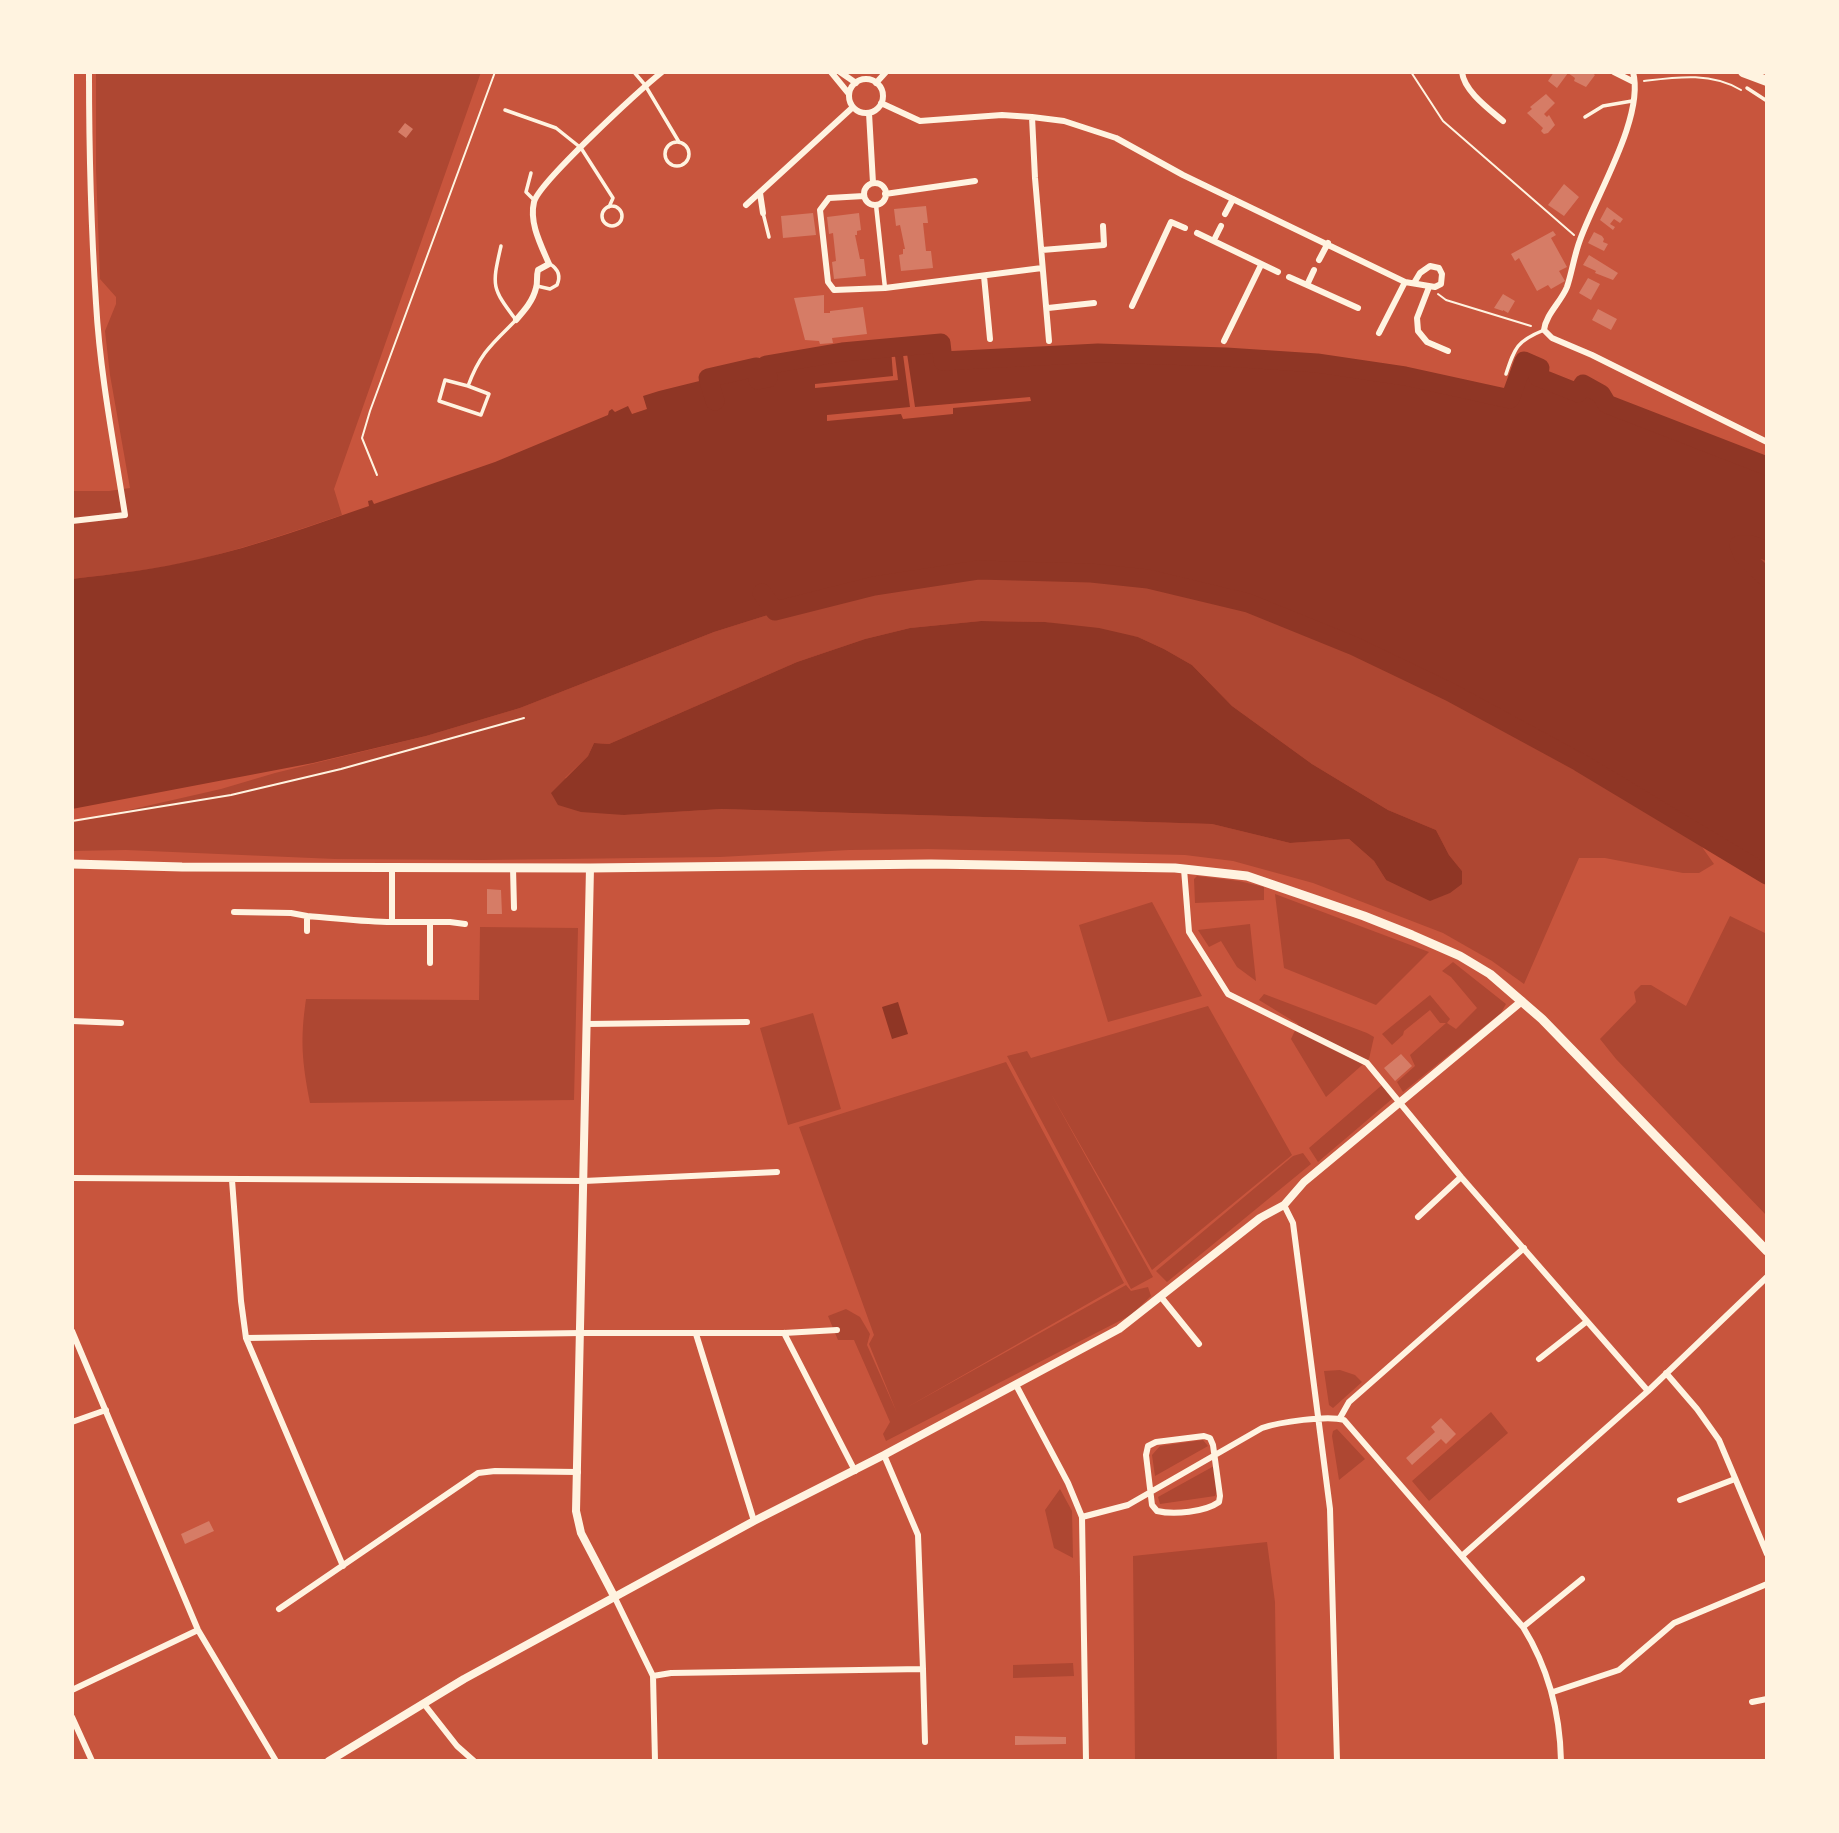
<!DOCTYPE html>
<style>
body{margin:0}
#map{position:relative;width:1839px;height:1833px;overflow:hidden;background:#c8553d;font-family:Montserrat,sans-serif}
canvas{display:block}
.frame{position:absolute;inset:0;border:74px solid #fff3e0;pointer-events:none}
</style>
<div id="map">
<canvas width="1839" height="1833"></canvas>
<div class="frame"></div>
</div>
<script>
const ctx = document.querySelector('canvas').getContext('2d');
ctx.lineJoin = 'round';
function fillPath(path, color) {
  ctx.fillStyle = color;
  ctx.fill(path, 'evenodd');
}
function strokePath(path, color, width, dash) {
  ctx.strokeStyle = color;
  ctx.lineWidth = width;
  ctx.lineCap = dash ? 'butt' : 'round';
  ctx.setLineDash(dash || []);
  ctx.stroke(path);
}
const green = new Path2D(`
 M96 72H481L334 489 342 515C295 531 249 547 201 559 159 569 115 574 72 579V491H109L130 488 110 375 105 331 116 304V297L100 279 96 169Z
 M1739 545H1751L1767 551V578L1743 555Z
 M978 570 1091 573 1148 579 1248 603 1354 646 1450 692 1579 762 1660 811 1695 837 1714 864 1699 873H1683L1605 858H1579L1524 984 1492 961 1443 933 1313 883 1233 861 1185 855 928 849 849 850 720 857 483 860 335 859 126 850 72 851V823L221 789 275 773 426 736 520 708 714 632 822 598 874 586ZM981 621 1045 622 1138 637 1164 649 1192 665 1232 706 1312 764 1388 810 1436 830 1449 855 1462 871 1386 880 1374 861 1349 839 1290 843 1212 824 722 809 623 815 565 778 588 756 594 743 609 744 797 662 865 639 910 628Z
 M1197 876 1239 881 1264 887V900L1195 903 1194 879Z
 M1275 894 1429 952 1376 1005 1284 968Z
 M1152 902 1202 996 1108 1022 1079 925Z
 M1730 916 1767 934V1216L1616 1059 1600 1039 1636 1002 1634 992 1641 985H1651L1686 1006Z
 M1250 924 1256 981 1237 967 1221 941 1209 947 1198 930Z
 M480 927 578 928 574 1100 310 1103C302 1061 300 1041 306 999L479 1000Z
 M1453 962 1506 1004 1501 1013 1403 1092 1397 1082 1415 1066 1410 1055 1446 1023H1440L1430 1010 1404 1031 1403 1035 1392 1045 1382 1034 1430 995 1450 1019 1447 1023 1456 1029 1477 1008 1451 977 1442 971Z
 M1264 994 1367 1033 1374 1037 1369 1059 1326 1097 1291 1039 1298 1024 1259 1000Z
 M1208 1006 1292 1155 1152 1270 1050 1092 1153 1277 1131 1289 1007 1056 1027 1051 1031 1058Z
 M813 1013 841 1109 788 1125 760 1028Z
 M1006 1062 1124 1283 904 1409 1126 1285 1131 1291 1148 1287 1151 1296 1131 1315 886 1441 883 1434 890 1422 854 1340H838L828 1316 846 1309 860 1317 870 1334 867 1345 897 1413 869 1344 874 1335 799 1127Z
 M1382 1085 1392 1099 1318 1162 1309 1148Z
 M1303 1153 1311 1164 1167 1282 1156 1271 1293 1156Z
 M1340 1370 1355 1375 1362 1382 1333 1408 1329 1405 1324 1371Z
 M1491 1412 1508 1433 1429 1501 1412 1481Z
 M1337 1429 1365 1459 1339 1480 1332 1436 1333 1431Z
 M1203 1440 1208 1446 1155 1476 1152 1455 1160 1446Z
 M1214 1466 1217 1492 1215 1496 1160 1504 1158 1497Z
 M1060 1489 1072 1511 1073 1558 1054 1548 1045 1510Z
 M1267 1542 1275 1602 1277 1761H1135L1133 1556Z
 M1073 1663 1074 1676 1013 1678V1665Z`);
const water = new Path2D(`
 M941 343 943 361 1098 353 1226 357 1317 363 1405 376 1510 399 1524 361 1540 368 1539 377 1578 393 1583 384 1601 394 1607 404 1767 466V551L1751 545H1739C1742 559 1756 568 1767 578V875L1579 762 1450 692 1354 646 1248 603 1148 579 1091 573 978 570 874 586 822 598 714 632 520 708 426 736 313 763 72 809V579C115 574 157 569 199 559 257 546 313 525 369 506L368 501 372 500 374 504 495 462 608 415 609 411 612 409 615 412 628 406 632 414 647 409 643 396 659 391 756 367 758 379 768 378 766 365 842 352Z
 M981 621 1045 622 1099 628 1138 637 1164 649 1192 665 1232 706 1312 764 1388 810 1436 830 1449 855 1462 871V884L1450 893 1430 901 1386 880 1374 861 1349 839 1290 843 1212 824 722 809 624 815 581 812 558 805 551 793 588 756 594 743 609 744 797 662 865 639 910 628Z
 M898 1002 908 1034 892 1039 882 1007Z`);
const pier = new Path2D(`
 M902 347H906L915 407 1030 397 1031 401 953 408V414L903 419 901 414 827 421V415L910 407Z
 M891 348H894L898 380 815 388V384L893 376Z`);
const river = new Path2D(`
 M715 401 708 378 756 367 758 380 768 378 766 365 842 352 941 343 943 361 1098 353 1226 357 1317 363 1405 376 1510 399 1524 361 1540 368 1538 377 1578 393 1583 384 1601 394 1607 404 1767 466
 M1767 551 1751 545H1739L1743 555 1767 578
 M762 593 775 611 874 586 978 570 1091 573 1148 579 1248 603 1354 646 1450 692 1579 762 1767 875`);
const building = new Path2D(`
 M1554 72H1591L1595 75 1586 87 1574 81 1575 78 1568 73 1557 88 1548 81Z
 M1546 94 1555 103 1544 114 1547 117 1549 115 1555 125 1548 133 1544 134 1541 131 1543 128 1527 113 1532 109 1530 107Z
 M405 123 413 129 406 138 398 132Z
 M1564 184 1579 197 1564 216 1548 205Z
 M926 206 928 223H923L926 251H931L933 268 901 271 899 255 903 254V249H905L900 225 896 226 894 209Z
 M1607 207 1623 219 1620 223 1614 219 1610 224 1615 227 1613 230 1600 220Z
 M813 213 816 235 783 238 781 216Z
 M859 213 861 230 857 231V235H855L860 259H864L866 276 834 279 832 262 836 261 833 233 829 234 827 217Z
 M1553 231 1556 235 1551 238 1567 267 1559 271 1565 281 1551 289 1548 285 1537 291 1519 258 1515 261 1511 254Z
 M1594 232 1602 236 1604 239 1603 242 1608 244 1604 251 1588 243Z
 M1589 255 1618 273 1613 280 1595 273 1596 271 1583 265Z
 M1588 278 1600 284 1591 300 1579 293Z
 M1503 294 1515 301 1508 313 1503 310V311L1494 308Z
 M824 295V313H830V311L863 307 867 334 832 338 833 343 820 344 819 341 805 340 794 298Z
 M1598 309 1617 319 1611 330 1592 320Z
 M487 889 501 890 502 914H487Z
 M1401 1054 1412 1066 1395 1081 1384 1068Z
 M1441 1418 1456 1434 1446 1444 1441 1439 1412 1465 1406 1458 1435 1432 1431 1427Z
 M209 1521 214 1531 185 1544 181 1534Z
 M1015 1736 1066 1737V1744L1015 1745Z`);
const path = new Path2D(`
 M1411 72 1443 121 1574 235
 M1644 81C1677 77 1711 72 1741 90
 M1438 294 1446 300 1531 326
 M377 475 362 438 370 411 495 72
 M72 821 231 795 341 769 524 718`);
const service = new Path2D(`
 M634 72 645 85 679 142
 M1747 88 1767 101
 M505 110 556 128 581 148 613 198 609 207
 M1585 117 1603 106 1632 101
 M665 154a12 12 0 1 1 24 0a12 12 0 1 1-24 0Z
 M531 173 526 192 534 200
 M602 216a10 10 0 1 1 20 0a10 10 0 1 1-20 0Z
 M763 213 769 237
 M537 286 550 289 557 285C561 276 558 269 550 264
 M1506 374C1515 347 1517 341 1544 330
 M468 386 445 380 439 401 481 415 489 394 468 386C480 353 492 344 516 320 491 287 492 286 501 246`);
const pedestrian = new Path2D(`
 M876 205 885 288`);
const minor = new Path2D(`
 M831 72 849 94
 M840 72 856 83
 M1462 72C1464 91 1489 109 1503 121
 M1614 72 1634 82
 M1633 72C1645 117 1595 197 1580 240 1574 256 1572 272 1567 287 1561 302 1546 314 1544 330L1552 338 1592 355 1767 442
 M849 96a17 17 0 1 1 34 0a17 17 0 1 1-34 0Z
 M876 83 886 72
 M881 103 920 121 1002 115 1032 117 1064 121 1116 138 1183 175 1405 282 1435 287 1441 284 1442 274 1439 268 1430 266 1420 273 1414 283
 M869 113 873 183
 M1032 117 1035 178 1049 341
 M864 194a11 11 0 1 1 22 0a11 11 0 1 1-22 0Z
 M760 193 763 213
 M885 194 975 181
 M864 196 829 198 820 210 828 282 834 290 885 288 1042 268
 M746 205 853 107
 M1225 214 1233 199
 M1197 233 1278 272
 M1214 240 1221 226
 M1042 250 1104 245 1103 226
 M1319 260 1328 243
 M1314 270 1307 285 1358 308
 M984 276 990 339
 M1289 277 1307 285
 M1429 287 1417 318 1418 331 1427 342 1448 351
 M1132 306 1171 222 1185 228
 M1048 308 1094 303
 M516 320C524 311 533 301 536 288 538 282 536 277 538 270L549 264C541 245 529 223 534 202 539 182 641 89 662 72
 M1379 333 1405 282
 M1224 341 1261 265
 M72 521 125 515C114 445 100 374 96 303 91 226 89 149 89 72
 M513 868 514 908
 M1184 869 1189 932 1228 994 1367 1063 1461 1177 1648 1391
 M234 912 291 913 307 916
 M392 922H450L465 924
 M307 931V916C336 918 363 922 392 922V868
 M430 963V922
 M72 1021 121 1023
 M587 1024 747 1022
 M72 1178 584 1181 777 1172
 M232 1180 241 1301 246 1338 343 1566
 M1284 1205 1293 1223 1330 1509 1337 1761
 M1418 1217 1461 1177
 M1161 1297 1199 1344
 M72 1331 198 1630 276 1761
 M784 1333 855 1471
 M696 1334 754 1521
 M246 1338 581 1333H784L837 1330
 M1539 1359 1586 1322
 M1666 1373 1697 1409 1719 1440 1767 1554
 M1016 1385 1068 1483 1082 1517 1086 1761
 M1340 1418 1349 1402 1524 1248
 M72 1422 106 1410
 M1204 1436 1210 1438 1213 1445 1220 1496 1219 1502C1205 1512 1174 1515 1157 1511L1152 1505 1146 1455 1148 1446 1156 1442Z
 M1680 1500 1735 1479
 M1082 1517 1128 1505 1262 1428C1279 1422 1328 1415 1344 1420L1523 1627C1549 1669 1560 1712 1561 1761
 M1463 1555 1648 1391 1767 1277
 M615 1598 653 1676 655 1761
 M279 1609 478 1473 495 1471 578 1472
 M1523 1627 1582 1579
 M923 1669 925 1742
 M653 1676 671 1673 923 1669 918 1535 884 1455
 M72 1690 198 1630
 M1553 1692 1619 1670 1674 1623 1767 1584
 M1752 1702 1767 1699
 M424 1704 457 1746 474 1761
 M72 1717 92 1761`);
const tertiary = new Path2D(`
 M590 868 576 1511 581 1533 615 1598
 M329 1761 464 1679 754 1521 884 1455 1119 1329 1260 1218 1284 1205 1304 1182 1522 1001`);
const secondary = new Path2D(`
 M72 864 182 867 590 868 931 864 1175 868 1247 876 1364 916 1412 935 1460 956 1490 974 1542 1019 1767 1251`);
const trunk = new Path2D(`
 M1743 72 1767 81`);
fillPath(green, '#ae4732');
fillPath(water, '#8f3625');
fillPath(pier, '#c8553d');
strokePath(river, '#8f3625', 19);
fillPath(building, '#d67c66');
strokePath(path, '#fff3e0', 2);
strokePath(service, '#fff3e0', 3.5);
strokePath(pedestrian, '#fff3e0', 4.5);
strokePath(minor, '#fff3e0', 6);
strokePath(tertiary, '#fff3e0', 8);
strokePath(secondary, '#fff3e0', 9);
strokePath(trunk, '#fff3e0', 10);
</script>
